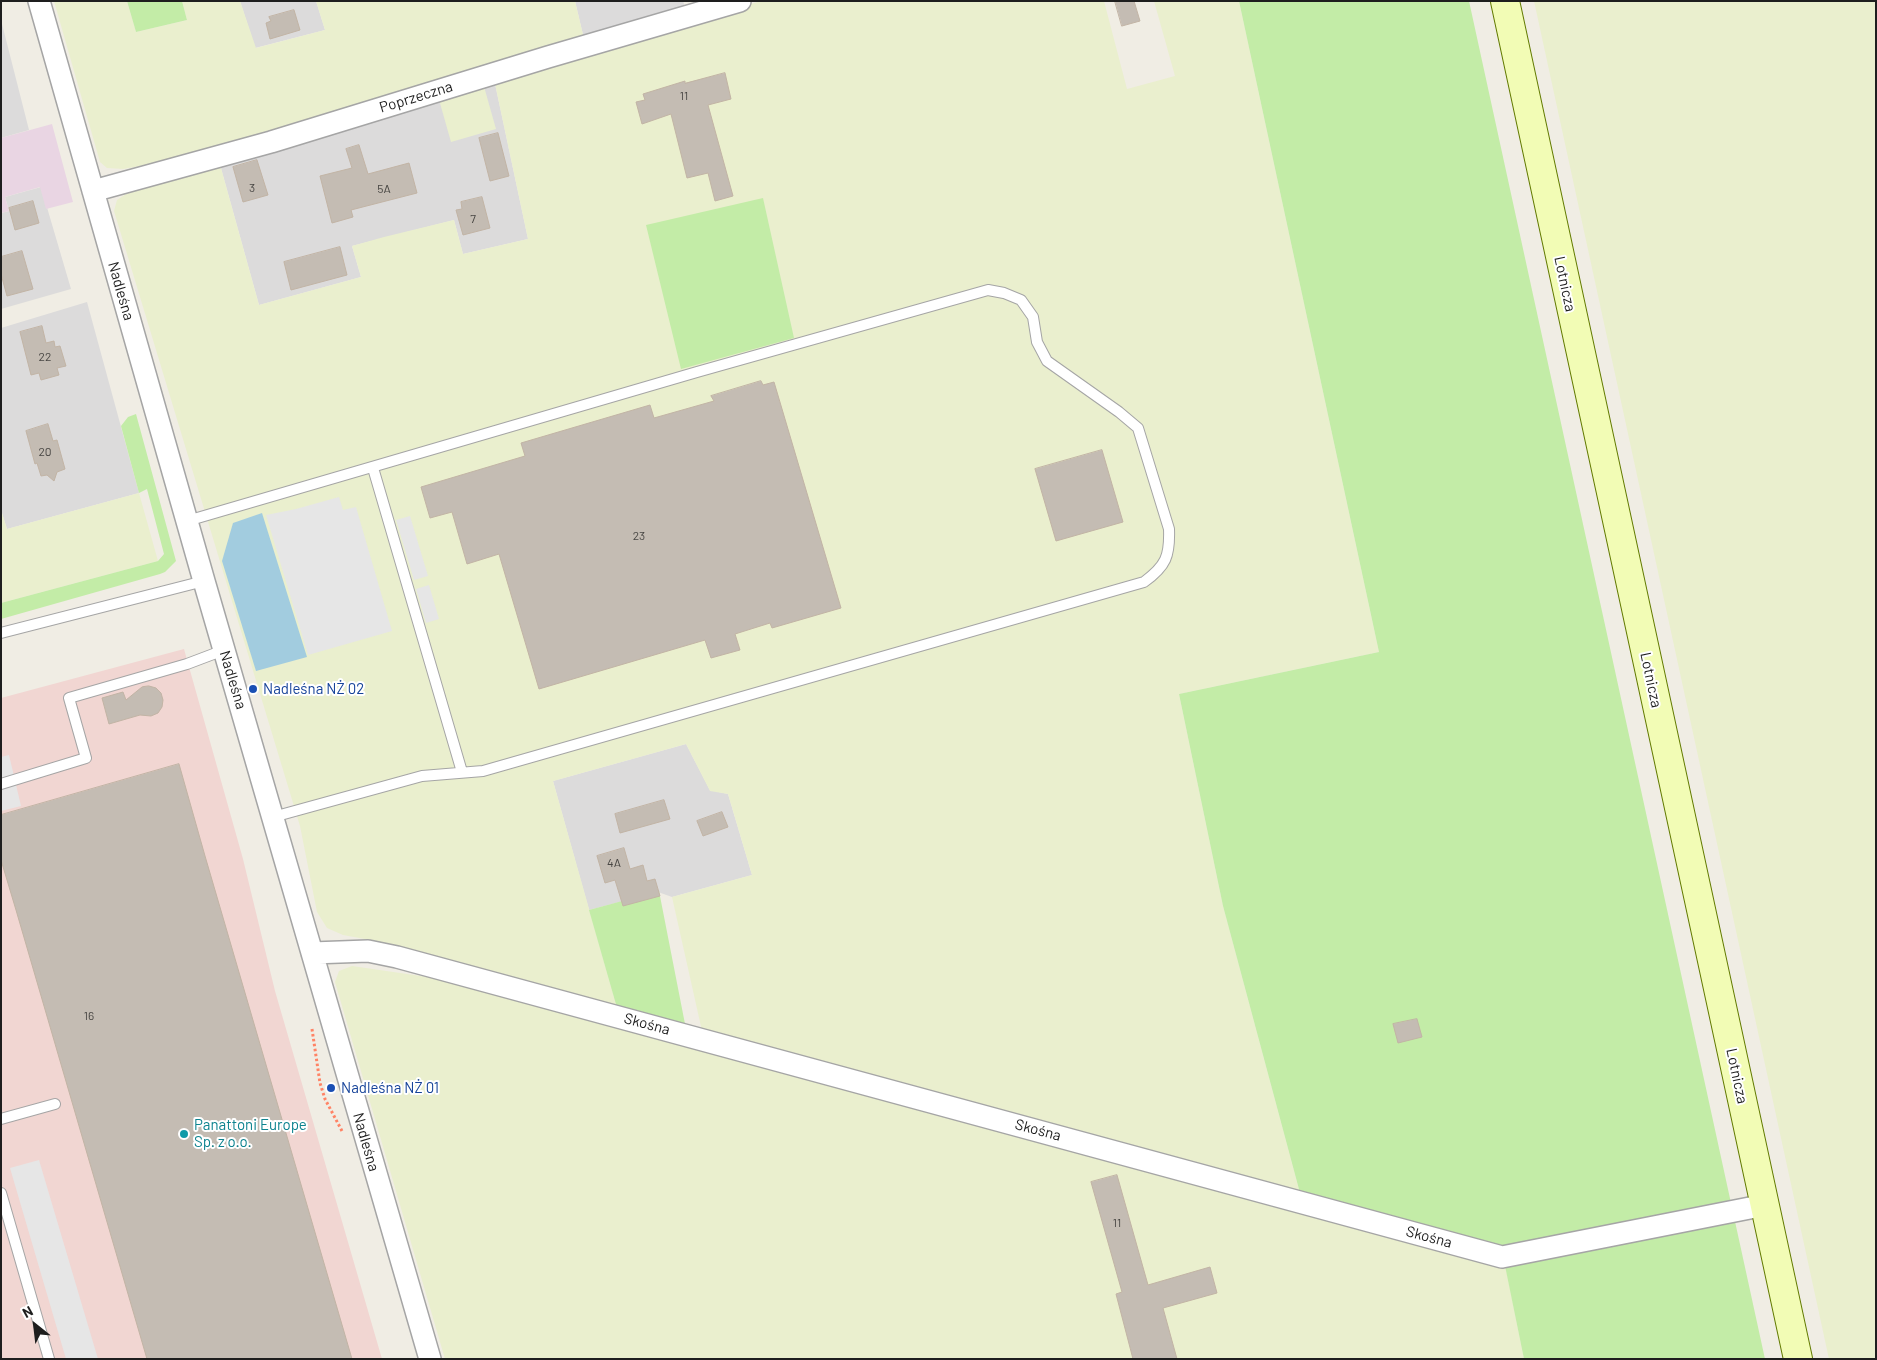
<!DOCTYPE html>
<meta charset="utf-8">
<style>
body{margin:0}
#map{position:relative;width:1877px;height:1360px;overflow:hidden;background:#f0ede4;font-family:Barlow,sans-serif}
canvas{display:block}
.frame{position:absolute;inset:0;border:2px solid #1e1e1e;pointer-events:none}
.north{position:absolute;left:10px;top:1300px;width:50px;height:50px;-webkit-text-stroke:4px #fff;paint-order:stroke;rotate:331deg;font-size:14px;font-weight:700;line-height:20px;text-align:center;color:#1e1e1e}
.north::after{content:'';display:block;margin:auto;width:18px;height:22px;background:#1e1e1e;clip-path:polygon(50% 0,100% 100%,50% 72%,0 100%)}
</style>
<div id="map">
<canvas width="1877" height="1360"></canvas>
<div class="frame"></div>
<div class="north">N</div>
</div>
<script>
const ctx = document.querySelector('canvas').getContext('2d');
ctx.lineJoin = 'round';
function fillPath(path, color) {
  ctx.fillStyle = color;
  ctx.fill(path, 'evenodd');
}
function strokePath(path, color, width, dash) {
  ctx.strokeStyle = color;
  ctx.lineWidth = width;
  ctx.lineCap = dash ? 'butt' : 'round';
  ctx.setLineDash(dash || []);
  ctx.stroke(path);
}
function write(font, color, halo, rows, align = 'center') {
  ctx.font = font + ' Barlow,sans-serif';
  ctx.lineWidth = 4;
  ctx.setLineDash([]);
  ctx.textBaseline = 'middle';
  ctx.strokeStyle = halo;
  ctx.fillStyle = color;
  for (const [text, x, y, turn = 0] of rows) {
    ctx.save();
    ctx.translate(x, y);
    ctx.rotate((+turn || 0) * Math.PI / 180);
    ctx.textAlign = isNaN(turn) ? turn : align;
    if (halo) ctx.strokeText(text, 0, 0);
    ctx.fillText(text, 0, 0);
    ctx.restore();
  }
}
const residential = new Path2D(`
 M240 1H316L325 30 255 48Z
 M575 1H683L685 7 584 39Z
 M1 20 29 130 1 138Z
 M494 79 528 239 463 254 454 220 352 246 361 277 259 305 219 161Z
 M41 187 71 289 1 309V213L9 211 5 197Z
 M87 302 139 493 7 529 1 510V328Z
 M686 744 710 790 728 794 752 875 672 897 658 892 589 910 553 781Z`);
const commercial = new Path2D(`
 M184 649 243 859 275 991 382 1359H1V698Z`);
const industrial = new Path2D(`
 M52 124 73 202 46 209 40 187 5 197 9 211 1 213V138Z`);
const farmland = new Path2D(`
 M54 1H127L136 32 187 20 182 1H240L256 48 325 30 316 1H575L584 39 174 160 123 169 107 168 100 162Z
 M761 1H1104L1127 89 1175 76 1154 1H1239L1379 652 1179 694 1223 906 1300 1193 702 1031 672 897 752 875 728 794 710 791 686 744 553 781 617 1008 376 941 343 935 327 928 317 912 300 826 114 211 117 200 126 194 219 161 259 305 361 277 352 246 384 237 454 220 463 254 528 239 494 79Z
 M1534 1H1876V1359H1829Z
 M483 83 496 129 451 142 438 96Z
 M139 493 158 561 1 603V510L7 529Z
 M352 966 469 983 1505 1264 1524 1359H445L335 982 339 971Z`);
const grass = new Path2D(`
 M127 1H182L187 20 136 32Z
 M1239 1H1469L1765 1359H1524L1502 1251 1300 1193 1223 906 1179 694 1379 652Z
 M763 198 794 338 681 369 646 225Z
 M136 414 176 561 165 572 160 574 1 619V603L158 561 164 554 147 489 139 493 121 426 128 417Z
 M659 891 685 1024 617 1008 589 910Z`);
const parking = new Path2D(`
 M339 497 343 510 356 507 392 631 308 655 266 515 296 509Z
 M410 516 428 576 414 580 396 520Z
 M429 585 439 619 426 623 416 589Z
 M9 755 21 806 1 811V757Z
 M39 1160 98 1359H66L10 1168Z`);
const water = new Path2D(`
 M262 513 307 657 256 671 222 561 233 523Z`);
const building = new Path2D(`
 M1115 1H1134L1140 21 1122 26Z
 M294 10 300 30 270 39 266 23 271 21 269 17Z
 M725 73 731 99 708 105 733 196 715 201 708 173 687 178 671 114 642 124 636 102 645 100 643 94 685 81V83Z
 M498 133 509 176 490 181 479 138Z
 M359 145 368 174 409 163 417 193 351 210 353 217 332 223 320 176 352 168 346 149Z
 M257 160 268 195 243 202 233 167Z
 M482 197 490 228 463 235 456 210 462 209 461 202Z
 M33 201 39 223 15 230 9 208Z
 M340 247 347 275 291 290 284 262Z
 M22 251 33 289 7 296 1 274V257Z
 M42 326 46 343 54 341 55 347 60 346 66 366 57 368 59 375 41 380 39 373 31 375 20 332Z
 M761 381 763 385 774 382 841 608 772 628 770 623 735 634 740 650 711 658 705 640 539 689 499 554 467 564 452 512 430 518 421 487 525 456 521 443 650 405 654 418 714 401 711 396Z
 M48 424 53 441 57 440 65 469 57 472 54 481 47 475 41 476 37 463 35 464 26 431Z
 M1102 450 1123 522 1056 541 1035 469Z
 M149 686 156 688 161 693 163 700 162 707 158 713 151 716 140 715 109 724 102 698 123 692 126 700 142 687Z
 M179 764 205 856 352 1359H147L16 910 1 860V815Z
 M664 800 670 819 620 833 615 814Z
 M722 812 728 827 703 836 697 821Z
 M624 848 630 869 643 865 647 881 655 879 660 896 623 906 615 880 605 883 597 856Z
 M1417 1019 1422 1037 1398 1043 1393 1024Z
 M1117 1175 1148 1285 1210 1267 1217 1293 1163 1308 1177 1359H1133L1116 1294 1122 1292 1091 1182Z`);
const path = new Path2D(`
 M312 1029 320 1083 325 1099 342 1131`);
const service = new Path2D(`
 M373 468 462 772
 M187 521 697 372 988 290 1004 293 1021 300 1033 317 1037 342 1047 361 1119 412 1138 428 1169 529C1170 556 1166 566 1144 582L483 771 422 776 273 817
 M1 633 204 581
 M1 784 86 758 69 698 187 664 224 650
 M1 1119 55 1104
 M1 1193 49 1359`);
const minor = new Path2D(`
 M39 1 204 581 430 1359
 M93 191 271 142 548 57 740 1
 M312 953 368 951 397 957 1502 1257 1765 1205`);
const secondary = new Path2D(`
 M1505 1 1798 1359`);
const markers = [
 [253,689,5,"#1a4fb4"],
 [331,1088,5,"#1a4fb4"],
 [184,1134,5,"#0f9aa8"]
];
const numberNames = [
 ["11",684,96],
 ["3",252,188],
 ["5A",384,189],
 ["7",473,219],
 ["22",45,357],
 ["20",45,452],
 ["23",639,536],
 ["4A",614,863],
 ["16",89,1016],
 ["11",1117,1223]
];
const streetNames = [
 ["Poprzeczna",416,97,-17],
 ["Lotnicza",1565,284,78],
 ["Nadleśna",121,291,74],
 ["Nadleśna",233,680,73],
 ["Lotnicza",1651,680,78],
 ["Skośna",647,1024,15],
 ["Lotnicza",1737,1076,78],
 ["Skośna",1038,1130,15],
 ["Nadleśna",366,1142,74],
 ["Skośna",1429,1237,15]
];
const transitNames = [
 ["Nadleśna NŻ 02",263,689],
 ["Nadleśna NŻ 01",341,1088]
];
const cultureNames = [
 ["Panattoni Europe",194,1125],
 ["Sp. z o.o.",194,1142]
];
fillPath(residential, '#dcdbdb');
fillPath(commercial, '#f1d6d2');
fillPath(industrial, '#e9d5e3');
fillPath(farmland, '#eaefce');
fillPath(grass, '#c3eca7');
fillPath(parking, '#e6e6e6');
fillPath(water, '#a2ccdf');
fillPath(building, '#c4bcb3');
strokePath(building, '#c2b4a5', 1);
strokePath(service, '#a5a5a5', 12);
strokePath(minor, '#a5a5a5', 24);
strokePath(secondary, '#627a00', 30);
strokePath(path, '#ff8365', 3, [2.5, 2.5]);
strokePath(service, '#fff', 10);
strokePath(minor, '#fff', 21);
strokePath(secondary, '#f2fcb5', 28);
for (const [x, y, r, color] of markers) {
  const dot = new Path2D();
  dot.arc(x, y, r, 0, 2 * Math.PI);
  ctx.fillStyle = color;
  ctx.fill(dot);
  strokePath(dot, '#fff', 2);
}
write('12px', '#484643', null, numberNames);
write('15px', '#1e1e1e', '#fff', streetNames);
write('15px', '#164399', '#fff', transitNames, 'left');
write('15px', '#0d838f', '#fff', cultureNames, 'left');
</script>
